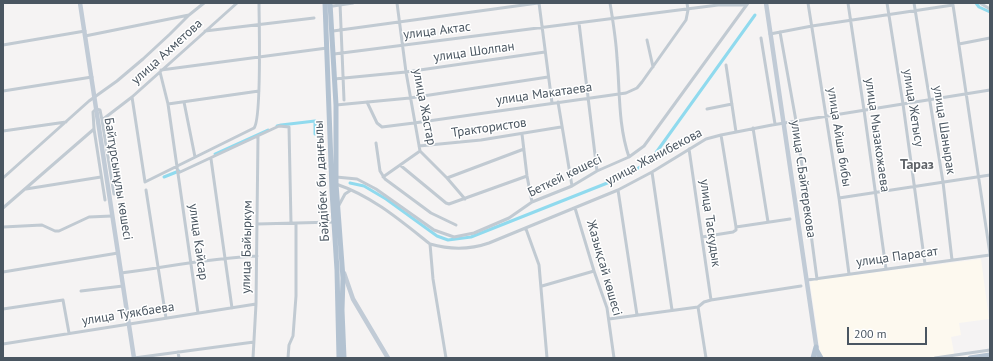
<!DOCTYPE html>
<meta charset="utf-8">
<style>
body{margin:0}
#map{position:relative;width:993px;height:361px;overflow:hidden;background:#f5f3f3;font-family:"PT Sans",sans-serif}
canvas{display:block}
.frame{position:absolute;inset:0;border:4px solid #4a5661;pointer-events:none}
.scale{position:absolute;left:847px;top:327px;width:80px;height:18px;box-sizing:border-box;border:2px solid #4a5661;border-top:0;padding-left:5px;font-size:12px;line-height:14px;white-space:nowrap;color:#4a5661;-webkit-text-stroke:3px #fff;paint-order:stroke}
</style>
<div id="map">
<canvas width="993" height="361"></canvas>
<div class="frame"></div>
<div class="scale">200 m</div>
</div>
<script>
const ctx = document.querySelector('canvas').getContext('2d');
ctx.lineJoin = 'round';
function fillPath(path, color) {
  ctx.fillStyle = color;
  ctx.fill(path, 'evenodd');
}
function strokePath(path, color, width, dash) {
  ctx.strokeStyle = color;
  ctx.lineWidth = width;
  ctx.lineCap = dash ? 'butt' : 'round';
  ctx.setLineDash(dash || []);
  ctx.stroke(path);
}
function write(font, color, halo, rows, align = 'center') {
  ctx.font = font + ' "PT Sans",sans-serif';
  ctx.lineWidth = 3;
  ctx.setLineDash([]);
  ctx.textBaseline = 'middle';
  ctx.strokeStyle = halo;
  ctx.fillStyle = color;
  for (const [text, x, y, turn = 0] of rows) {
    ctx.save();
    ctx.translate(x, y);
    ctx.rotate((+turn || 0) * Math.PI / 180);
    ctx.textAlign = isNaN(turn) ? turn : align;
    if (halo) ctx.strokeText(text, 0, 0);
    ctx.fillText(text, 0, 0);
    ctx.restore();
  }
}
const commercial = new Path2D(`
 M981 259 989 319 959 323 961 335 951 337 955 358H821L810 282 815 280Z`);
const canal = new Path2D(`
 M976 3 979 7 990 12
 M277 126 281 125 315 121V134
 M215 154 268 130
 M164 177 179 171
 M350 183 364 186 386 199 437 236 448 240 471 237 625 176 650 161 755 15`);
const street = new Path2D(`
 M340 3 344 100
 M397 3 406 72 420 151 447 178 465 199
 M539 3 552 103
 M610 3C613 21 616 39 617 58 620 91 618 125 629 157
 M808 3 839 198 849 274
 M848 3 864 110 886 269
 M887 3 903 104 925 264
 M914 3 943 182 952 260
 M980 3 990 9
 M333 6 353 3
 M579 23 597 171
 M205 31 314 18
 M333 31 538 3
 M780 32 796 121 817 279
 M770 34 812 26 953 5 990 254
 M85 36 189 15
 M761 38 775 124
 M647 40 653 67
 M959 44 990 38
 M3 45 85 31
 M334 54 718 5H743L747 3
 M726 65 736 132
 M161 70 327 48
 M160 72 168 104 198 313
 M334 79 406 72 545 52
 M3 91 92 77
 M132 97 145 182 254 128C262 119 259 21 259 3
 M184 102 195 157
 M367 102 377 123 382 127 414 123 626 93 637 88 642 82 686 20 688 10 687 3
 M558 102 572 186
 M168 104 259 91
 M336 105 410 98 548 77
 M707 109 732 104
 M753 128 768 222
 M94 129 93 112 96 109 100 110 102 120
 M3 131 66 122
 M522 134 527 176 532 202
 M721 135 736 227
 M376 143 380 171 385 179 431 213 456 225
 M419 146 481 140 561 127
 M689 149 711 300
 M211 159 232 308
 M400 165 446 203 449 204 527 176
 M652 172 672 310
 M178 173 279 126 289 127 291 223
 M336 177 357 179 376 189 434 230 454 237 474 233 509 218 532 202 572 186 597 171 629 157 644 146 748 3
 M383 177 420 151
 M3 178 89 101 117 81 143 59 170 34 189 15 204 3
 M447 178 524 149
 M336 184C372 196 401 221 430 244 451 250 469 250 489 243L618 190 652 172 706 139 721 135 772 125 990 90
 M26 189 101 177
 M146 190 166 318
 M618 190 637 315
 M114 194 102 120 132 97 237 3
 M839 198 990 175
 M339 205 345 194 351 190
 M3 208 94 129 105 200
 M575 208 594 271 607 308 614 358
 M257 224 335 222
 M3 227 42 225 55 231H59L89 217 112 216
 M736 227 790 219
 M526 229 539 265 547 358
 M702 237 733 232 736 230V227
 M430 244 433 279 446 358
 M3 272 118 253
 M121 273C166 267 211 258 257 256
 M807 280 990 255
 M542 286 594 271
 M81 291 123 286
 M698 307 706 358
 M3 309 63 300 69 333
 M609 319 698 307 704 302 711 300 801 286
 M3 344 256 304
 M178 352 179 358
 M134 358 254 342
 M253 358 256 304 258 137
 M288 358 289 345 293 336 296 296V223
 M935 358 990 350`);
const secondary = new Path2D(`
 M80 3 134 358
 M766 3 818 358
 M344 273 353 299 388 358`);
const primary = new Path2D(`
 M325 3 332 191 337 270 339 358
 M330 3 336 105V184L343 278 342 310 344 358
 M817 351 821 358
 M813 358 816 347
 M970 358 990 355`);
const streetNames = [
 ["улица Актас",437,31,-7],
 ["улица Ахметова",167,52,-42],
 ["улица Шолпан",474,52,-8],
 ["улица Макатаева",544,94,-8],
 ["улица Жастар",424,107,79],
 ["улица Жетысу",913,108,81],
 ["Трактористов",489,128,-8],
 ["улица Шанырак",944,130,81],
 ["улица Мызакожаева",877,135,82],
 ["улица Айша бибы",839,137,81],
 ["улица Жанибекова",654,157,-28],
 ["Беткей көшесі",565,176,-26],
 ["Байтұрсынұлы көшесі",118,179,81],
 ["улица С.Байтерекова",803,179,82],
 ["Бәйдібек би даңғылы",322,181,-93],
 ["улица Таскудык",710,223,82],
 ["улица Кайсар",198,242,82],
 ["улица Байыркум",247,247,-89],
 ["улица Парасат",897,257,-8],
 ["Жазықсай көшесі",604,268,74],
 ["улица Туякбаева",128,314,-9]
];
const neighbourhoodNames = [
 ["Тараз",917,165]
];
fillPath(commercial, '#fdf9ef');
strokePath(canal, '#90daee', 3);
strokePath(street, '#c1cad2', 3);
strokePath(secondary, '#c1cbd6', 4.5);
strokePath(primary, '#b3c2d1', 5);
write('13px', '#4a5661', '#fff', streetNames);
write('bold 14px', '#5f6368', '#fff', neighbourhoodNames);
</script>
